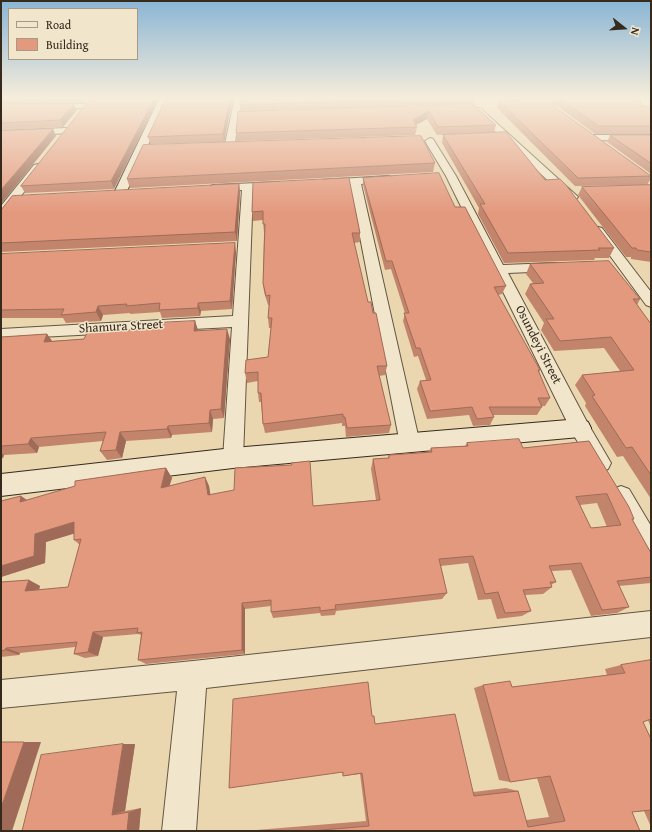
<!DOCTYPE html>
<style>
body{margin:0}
#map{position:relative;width:652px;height:832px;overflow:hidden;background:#ead7b0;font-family:"Gentium Book Plus",serif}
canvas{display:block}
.frame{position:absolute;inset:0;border:2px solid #362a1d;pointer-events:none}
.legend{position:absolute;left:8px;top:8px;width:130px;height:52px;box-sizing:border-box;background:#f1e5cc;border:1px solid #a69a86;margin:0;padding:5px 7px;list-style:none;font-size:12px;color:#362a1d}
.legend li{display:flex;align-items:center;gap:8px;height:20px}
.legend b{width:20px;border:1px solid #a69a86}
.north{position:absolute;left:604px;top:8px;width:40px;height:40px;-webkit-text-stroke:3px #f1e5cc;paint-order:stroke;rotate:107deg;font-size:11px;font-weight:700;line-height:16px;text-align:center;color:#362a1d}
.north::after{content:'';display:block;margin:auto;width:14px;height:18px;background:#362a1d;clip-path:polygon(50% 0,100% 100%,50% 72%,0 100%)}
</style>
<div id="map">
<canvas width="652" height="832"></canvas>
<div class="frame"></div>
<ul class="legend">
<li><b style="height:5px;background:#f1e5cc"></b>Road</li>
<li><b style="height:11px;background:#e3997e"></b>Building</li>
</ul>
<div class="north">N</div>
</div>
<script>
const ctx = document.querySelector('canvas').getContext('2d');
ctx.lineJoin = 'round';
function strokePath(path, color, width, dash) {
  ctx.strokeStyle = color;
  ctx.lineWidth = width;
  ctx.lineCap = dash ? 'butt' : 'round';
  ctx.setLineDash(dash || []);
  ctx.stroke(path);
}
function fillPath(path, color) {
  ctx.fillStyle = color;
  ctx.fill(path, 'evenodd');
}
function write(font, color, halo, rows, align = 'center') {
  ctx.font = font + ' "Gentium Book Plus",serif';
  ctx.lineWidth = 3;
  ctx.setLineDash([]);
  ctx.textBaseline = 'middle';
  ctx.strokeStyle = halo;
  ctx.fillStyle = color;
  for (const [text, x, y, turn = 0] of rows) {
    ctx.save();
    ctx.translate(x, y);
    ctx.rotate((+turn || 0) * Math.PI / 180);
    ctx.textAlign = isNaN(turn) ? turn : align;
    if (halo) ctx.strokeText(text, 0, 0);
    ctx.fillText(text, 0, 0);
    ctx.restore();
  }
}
const street = new Path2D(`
 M235 97H243L239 113 264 111 268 114 264 117 238 118 235 144 230 147 225 144Z
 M85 104H88V108L1 109V105Z
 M474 108H480L576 195 578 197 576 199H568L474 112Z
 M65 128 68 129V133L1 137V131Z
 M592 135H651V141L589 140V136Z
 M430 138 433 139 456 176 503 265 554 263 559 264 561 267 559 270 554 271 508 273 587 422 611 463 608 469 601 472 594 469 573 434 446 176 425 141Z
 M38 164 43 167 5 217 1 218V206L34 165Z
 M388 176 392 177 393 179 392 181 361 184 420 444 417 450 410 452 403 450 400 444 350 185 323 186 318 183 323 180Z
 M279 182 284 185 283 187 253 189 243 458 240 464 233 467 226 464 223 458 232 327 1 339V329L233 316 242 190 213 191 207 188 213 185Z
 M598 227 602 228 651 292V307L646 305 592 231Z
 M621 486 629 489 651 526V560L643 556 610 496 613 489Z
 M651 611V637L206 688 196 831H162L177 691 1 708V680L193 661Z`);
const secondary = new Path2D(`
 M160 97H170L126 193 125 196H115L114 193Z
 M580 419 588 422 591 428 588 434 580 437 233 468 1 496V474L233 448Z`);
const wall = new Path2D(`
 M1 97H88L83 103 3 104H74L77 110 63 127 1 130Z
 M92 97 114 189 25 193 21 186Z
 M167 97H235L229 116 224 142 150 144 148 137Z
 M474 97 476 99 474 106 496 125 494 132 545 180 614 248 609 258H595L594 260 504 263 478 214 479 208 442 143 443 135 473 133 437 135 427 119 416 125 417 127 415 135 237 141 236 133 342 108 241 111 240 105Z
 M514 97H640L641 106 651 107V134H595L557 106H553L651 176V178L647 185 575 186 497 108 499 101 513 100Z
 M610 135H651V174L607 142Z
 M435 163 433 172 130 188 127 179Z
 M363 178 455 207 506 286 502 294 498 295 540 370 539 372 550 398 545 406H541L542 407 537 415H493L494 417 490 425 473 426 469 415 427 419 417 389 420 381 426 380 418 356 414 357 403 321 405 313 391 269 385 270 363 185Z
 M253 183 360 233V242L354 243 368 302 373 313 387 366 385 375 379 376 391 425 389 433 346 437 345 426H342V423L265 433 263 424 261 402H259L258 393V381L247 383 245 373 268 357 271 328H269L268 318 269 305H268L264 292 263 283 264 233 263 220 253 221 252 212Z
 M239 184 240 192 237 241 1 252V210Z
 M651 185V262L631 259V257H626L578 195 582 187Z
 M236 252 232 309 201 311 200 316 162 318 160 312 130 314V313L103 315 101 321 66 323 63 318H1V254Z
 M530 264 640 299 637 305 651 324V499L623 456 617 457 585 406 586 403 575 385 582 375 620 371 604 348 554 351 541 330 544 323 525 294 530 284 533 283 526 274Z
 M195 321 198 331 230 339 224 418 213 419 212 432 172 435 171 438 126 441 122 458 107 460 100 451 103 441 39 447 37 453 4 455 3 458 1 459V337L47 334 52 341 84 339Z
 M589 441 634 519 632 520 651 553V583L619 586 629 607 617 613 591 616 571 570 552 571 556 582 551 585 552 587 543 594 525 595 531 611 522 616 497 619 491 599 478 600 468 563 441 566 447 593 442 599 336 611 335 615 321 616 320 613 273 618 271 612V606L245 609V654L146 664 138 660 141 635 138 634 103 637 98 656 85 658 74 654 75 647 20 653 19 655 1 657V582L29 580 40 586 39 590 68 587 80 545 74 540V533L46 542 45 563 1 577V501L21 496 27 500 166 468 172 478 169 486 205 477 209 486 210 495 313 506 376 500 371 469 373 459 388 458 389 455 429 452 431 448 465 446 467 443 523 448ZM597 503 607 527 591 528 580 505Z
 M651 660V728L648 720 643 722 651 739V827L644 811 632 812 640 831H244L366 821 360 774 343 776 342 772 372 716 375 724 473 792 506 788 518 791 526 820 549 817 537 778 510 782 499 780 474 688 483 685 512 687 607 675 605 669 621 665Z
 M135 744 125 811 141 808 139 831H22Z`);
const shadedWall = new Path2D(`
 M81 97H88L83 103Z
 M155 97H160L114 189 111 181Z
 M232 97H235L229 116 224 142 223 134 228 109Z
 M74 104 77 110 63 127 60 120Z
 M429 111 427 119 412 127 413 120Z
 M53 129 56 136 1 204V190Z
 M239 184 240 192 237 241 235 232Z
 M235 243 236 252 232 309 230 301Z
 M198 303 201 311 200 316 198 308Z
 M98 306 103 315 101 321 96 312Z
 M195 321 198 330 197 341 194 331Z
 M227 329 230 339 224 418 221 409Z
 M47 334 54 344 44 342Z
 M210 410 213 419 212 432 209 423Z
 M168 426 172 435 171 438 167 429Z
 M120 432 126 441 122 458 116 450Z
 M31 438 39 447 37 453 28 444Z
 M1 452 4 455 3 458 1 457Z
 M166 468 172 478 166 497 161 488Z
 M205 477 209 486 212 504 208 495Z
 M21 496 32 504 20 502Z
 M74 522 83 531 46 542 45 563 1 577V566L35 534Z
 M29 580 40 586 37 597 25 591Z
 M242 603 245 609V654L242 650Z
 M93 632 103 637 98 656 88 652Z
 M6 648 20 653 19 655 5 650Z
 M24 742H41L12 831H1V808Z
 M123 744H135L125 811 112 815Z
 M141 808 139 831H127L129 812Z`);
const building = new Path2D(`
 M92 97H155L111 181 21 186Z
 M167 97H232L228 109 223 134 148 137Z
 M242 97H474L476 99 468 98 240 105Z
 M517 97H640L641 106 651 107V126H599L559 99H551L552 105 651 176 578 178 499 101 521 100Z
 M1 104H74L60 120 1 123Z
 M468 104 475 106 496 125 438 127 429 111 413 120 417 127 236 133 238 112Z
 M53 129 1 190V131Z
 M506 132 545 180 560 179 566 185 614 248H598L600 250 508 253 480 204H485L443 135Z
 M610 135H651V163Z
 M421 136 435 163 127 179 143 145Z
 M439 173 455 207H465L506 286 494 287 540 370H538L550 398H538L542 407H489L494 417 477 419 472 407 430 411 420 381 431 380 420 348H416L404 313H409L392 261H386L363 178Z
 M349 178 360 233H352L368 302H371L373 313H376L387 366H377L391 425 347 428 345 417H343V414L263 424 261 393H258V372L245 373 246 360 268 357 272 318H268L270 295 266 296 263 283 265 224H263V211L252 212 253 183Z
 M239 184 235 232 1 243V210L12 196Z
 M651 185V252L637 250 636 248H632L582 187Z
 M235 243 230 301 198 303V308L159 310 160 303 126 306 127 304 98 306 96 312 61 315 64 309 1 310V254Z
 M609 261 640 299H633L651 324V475L632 447 626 448 592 396 595 395 582 375 634 370 611 337 560 341 546 319H554L530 284 544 283 530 264Z
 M195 321 194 331 227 329 221 409 210 410 209 423 168 426 167 429 120 432 116 450 100 451 106 432 31 438 28 444 1 446V337L47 334 44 342 84 339 87 333 154 328 155 323Z
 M519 439 523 448 589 441 629 507 634 519H632L651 553V577L617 581 629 607 602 610 581 563 549 566 556 582H550L552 587 523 590 531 611 505 613 498 592 485 594 473 556 439 559 447 593 335 605 336 609 320 611V607L271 612V600L242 603V650L138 660 142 632 137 633 138 628 93 632 88 652 74 654 77 642 6 648 5 650 1 651V582L29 580 25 591 68 587 81 539 74 540V522L35 534 34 556 1 566V501L21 496 20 502 75 486V481L158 469 166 468 161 488 205 477 208 495 234 490 235 468 292 465 291 463 310 461 313 506 380 500 373 459 389 458V455L432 452 431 448 468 446 467 443ZM607 494 621 525 591 528 576 497Z
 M651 660V719L643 722 651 739V810L632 812 640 831H310L369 826 362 773 343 776V772L229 788 233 699 368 682 372 716H374L375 724 455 714 474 796 518 791 528 827 565 821 550 776 510 782 483 685 510 681 512 687 625 673 621 665Z
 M1 742H24L1 808Z
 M123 744 112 815 129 812 127 831H22L41 755Z`);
const streetNames = [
 ["Shamura Street",121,327,-3],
 ["Osundeyi Street",538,345,63]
];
strokePath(street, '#635542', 2);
strokePath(secondary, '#362a1d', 2);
fillPath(street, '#f1e5cc');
fillPath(secondary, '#f1e5cc');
fillPath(wall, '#c3846c');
fillPath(shadedWall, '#9f6b58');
fillPath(building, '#e3997e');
strokePath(building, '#9f6b58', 1);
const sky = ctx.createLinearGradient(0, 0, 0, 213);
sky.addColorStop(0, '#8ab5d5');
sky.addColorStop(0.46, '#f6eddb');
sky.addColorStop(1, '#f6eddb00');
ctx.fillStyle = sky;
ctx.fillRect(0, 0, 652, 213);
write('13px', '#362a1d', '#f1e5cc', streetNames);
</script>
